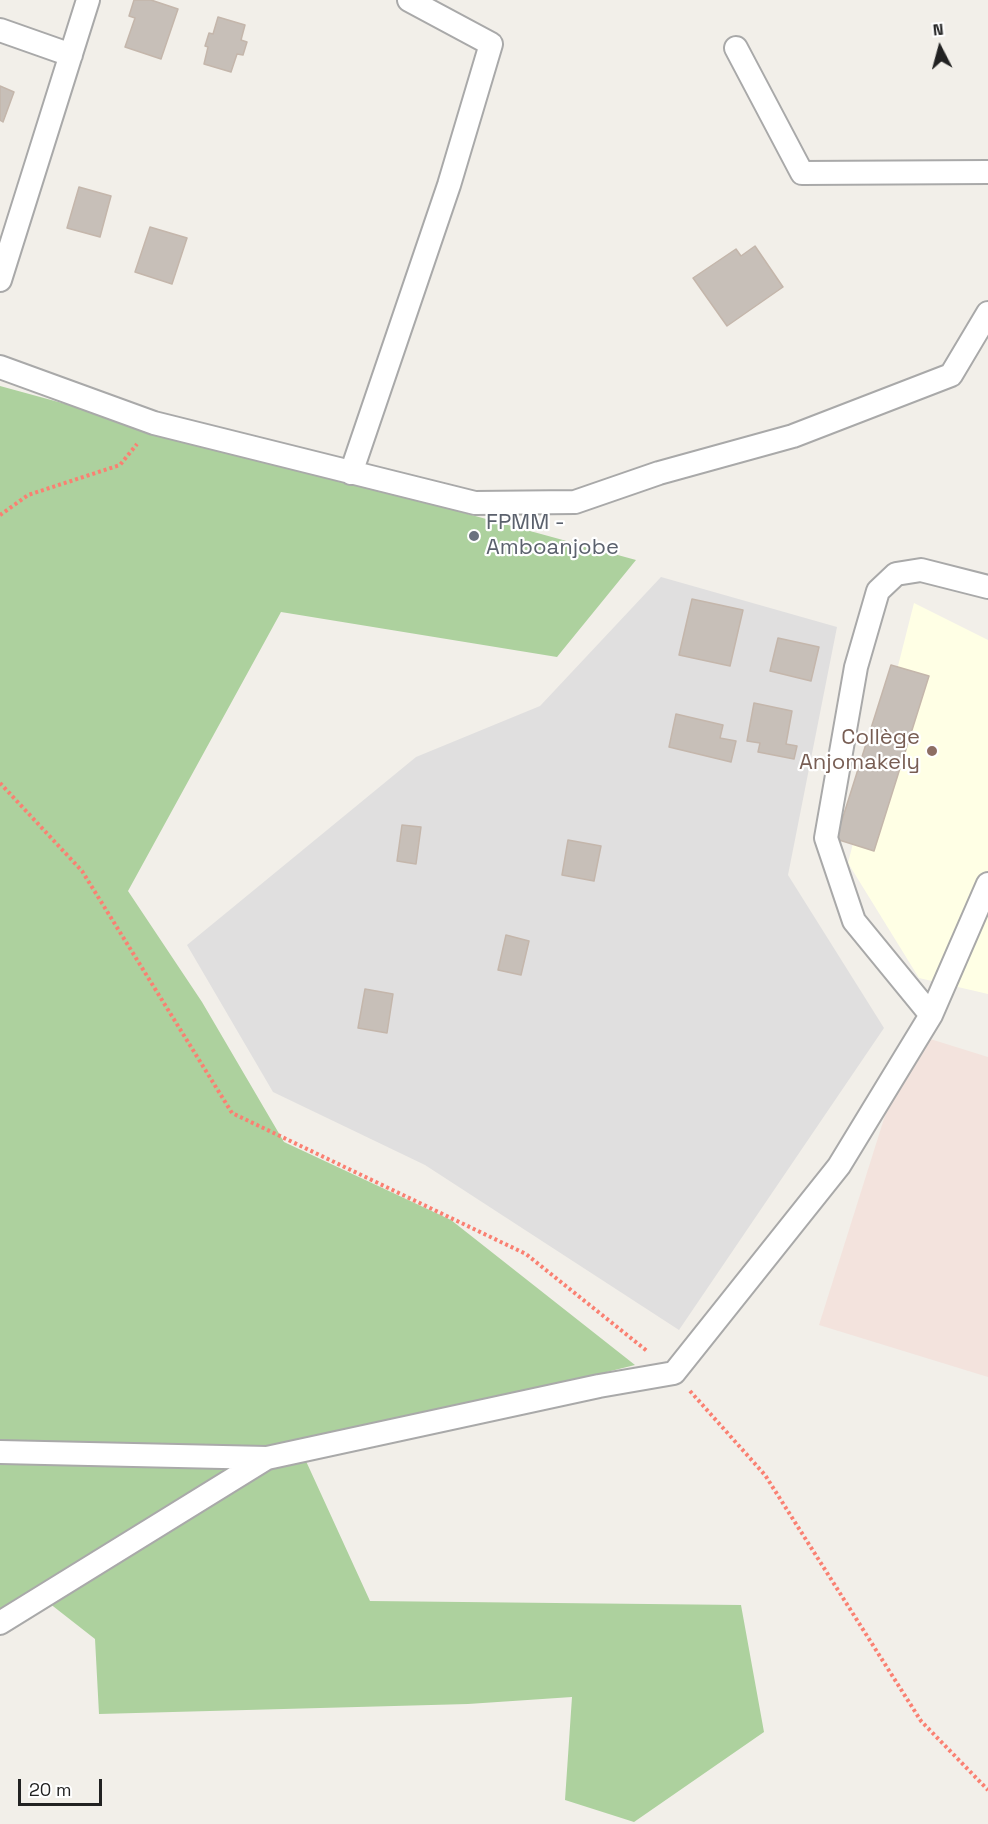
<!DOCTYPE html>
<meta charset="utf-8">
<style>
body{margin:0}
#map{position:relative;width:988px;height:1824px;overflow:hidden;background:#f2efe9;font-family:"Space Grotesk",sans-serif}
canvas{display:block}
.north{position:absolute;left:910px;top:18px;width:60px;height:60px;-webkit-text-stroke:4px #fff;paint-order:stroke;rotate:354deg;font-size:16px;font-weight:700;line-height:24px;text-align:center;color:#222}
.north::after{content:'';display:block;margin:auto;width:21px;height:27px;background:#222;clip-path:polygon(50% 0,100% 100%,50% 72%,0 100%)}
.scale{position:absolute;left:18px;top:1779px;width:84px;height:27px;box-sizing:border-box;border:3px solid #222;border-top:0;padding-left:8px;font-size:18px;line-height:21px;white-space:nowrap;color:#222;-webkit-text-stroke:4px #fff;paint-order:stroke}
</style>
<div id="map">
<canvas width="988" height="1824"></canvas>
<div class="north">N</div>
<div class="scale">20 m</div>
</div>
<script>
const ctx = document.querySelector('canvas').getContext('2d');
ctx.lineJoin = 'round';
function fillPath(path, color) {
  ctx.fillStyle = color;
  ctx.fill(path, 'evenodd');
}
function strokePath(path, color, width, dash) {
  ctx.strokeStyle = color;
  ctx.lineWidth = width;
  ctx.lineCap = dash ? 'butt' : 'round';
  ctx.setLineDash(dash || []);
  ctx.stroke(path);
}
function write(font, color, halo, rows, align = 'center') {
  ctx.font = font + ' "Space Grotesk",sans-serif';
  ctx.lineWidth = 4.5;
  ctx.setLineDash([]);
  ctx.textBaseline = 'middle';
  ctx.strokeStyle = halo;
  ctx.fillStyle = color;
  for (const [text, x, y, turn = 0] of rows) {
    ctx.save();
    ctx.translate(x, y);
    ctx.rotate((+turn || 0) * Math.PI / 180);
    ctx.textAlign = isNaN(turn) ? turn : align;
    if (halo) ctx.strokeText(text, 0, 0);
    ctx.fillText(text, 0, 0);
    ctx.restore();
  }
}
const residential = new Path2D(`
 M661 577 837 627 788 875 884 1028 679 1330 425 1165 273 1092 187 945 416 757 540 706Z`);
const education = new Path2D(`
 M914 603 988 640V994L919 978 848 863Z`);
const military = new Path2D(`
 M911 1033 988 1057V1377L819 1325Z`);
const forest = new Path2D(`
 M0 386 636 560 557 657 281 612 128 891 202 1002 284 1142 451 1220 635 1365 300 1448 370 1601 741 1605 764 1732 634 1822 565 1800 572 1697 468 1704 99 1714 95 1639 49 1603 0 1623Z`);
const building = new Path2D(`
 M134 0H151L178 9 161 59 125 47 135 18 129 16Z
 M218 17 245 25 241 40 247 42 243 55 237 54 231 72 204 64 208 47 205 46 209 33 213 34Z
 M0 86 14 92 3 122 0 120Z
 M79 187 111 196 100 237 67 228Z
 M150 227 187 238 172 284 135 272Z
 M755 246 783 287 727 326 693 278 736 249 741 256Z
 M692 599 743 610 730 666 679 655Z
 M778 638 819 647 811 681 770 671Z
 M891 665 929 676 874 851 836 839Z
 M754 703 792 711 786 744 797 746 794 759 758 752 760 743 747 741Z
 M676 714 723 725 720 738 736 741 731 762 669 747Z
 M402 825 421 827 416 864 397 861Z
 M568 840 601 846 594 881 562 875Z
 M506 935 529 941 521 975 498 970Z
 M365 989 393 994 387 1033 358 1028Z`);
const path = new Path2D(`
 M0 515 28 495 120 465 137 444
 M0 783 82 871 232 1113 526 1254 647 1351
 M690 1391 765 1475 921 1721 988 1790`);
const street = new Path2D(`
 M0 30 71 55
 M736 48 802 173 988 172
 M0 280 88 0
 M0 367 154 423 475 503 575 502 659 473 793 436 951 375 988 313
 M351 473 449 185 491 44 409 0
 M931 1015 854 921 826 838 856 667 878 591 896 574 921 570 988 587
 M0 1452 267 1458
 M0 1623 267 1458 599 1386 674 1373 839 1166 931 1015 988 884`);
const markers = [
 [474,536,6,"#6b7280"],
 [932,751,6,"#8d6e63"]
];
const worshipNames = [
 ["FPMM -",486,523],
 ["Amboanjobe",486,548]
];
const educationNames = [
 ["Collège",920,738],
 ["Anjomakely",920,763]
];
fillPath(residential, '#e0dfdf');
fillPath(education, '#ffffe5');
fillPath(military, '#f3e3dd');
fillPath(forest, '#add19e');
fillPath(building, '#c7bfb8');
strokePath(building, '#c4b6ab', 1.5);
strokePath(street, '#a9a9a9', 26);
strokePath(path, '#fa8072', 4, [3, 3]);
strokePath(street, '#fff', 22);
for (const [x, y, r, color] of markers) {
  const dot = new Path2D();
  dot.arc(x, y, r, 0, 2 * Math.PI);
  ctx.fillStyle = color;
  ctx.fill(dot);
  strokePath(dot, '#fff', 2);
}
write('22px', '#5b616d', '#fff', worshipNames, 'left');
write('22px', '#785e54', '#fff', educationNames, 'right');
</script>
